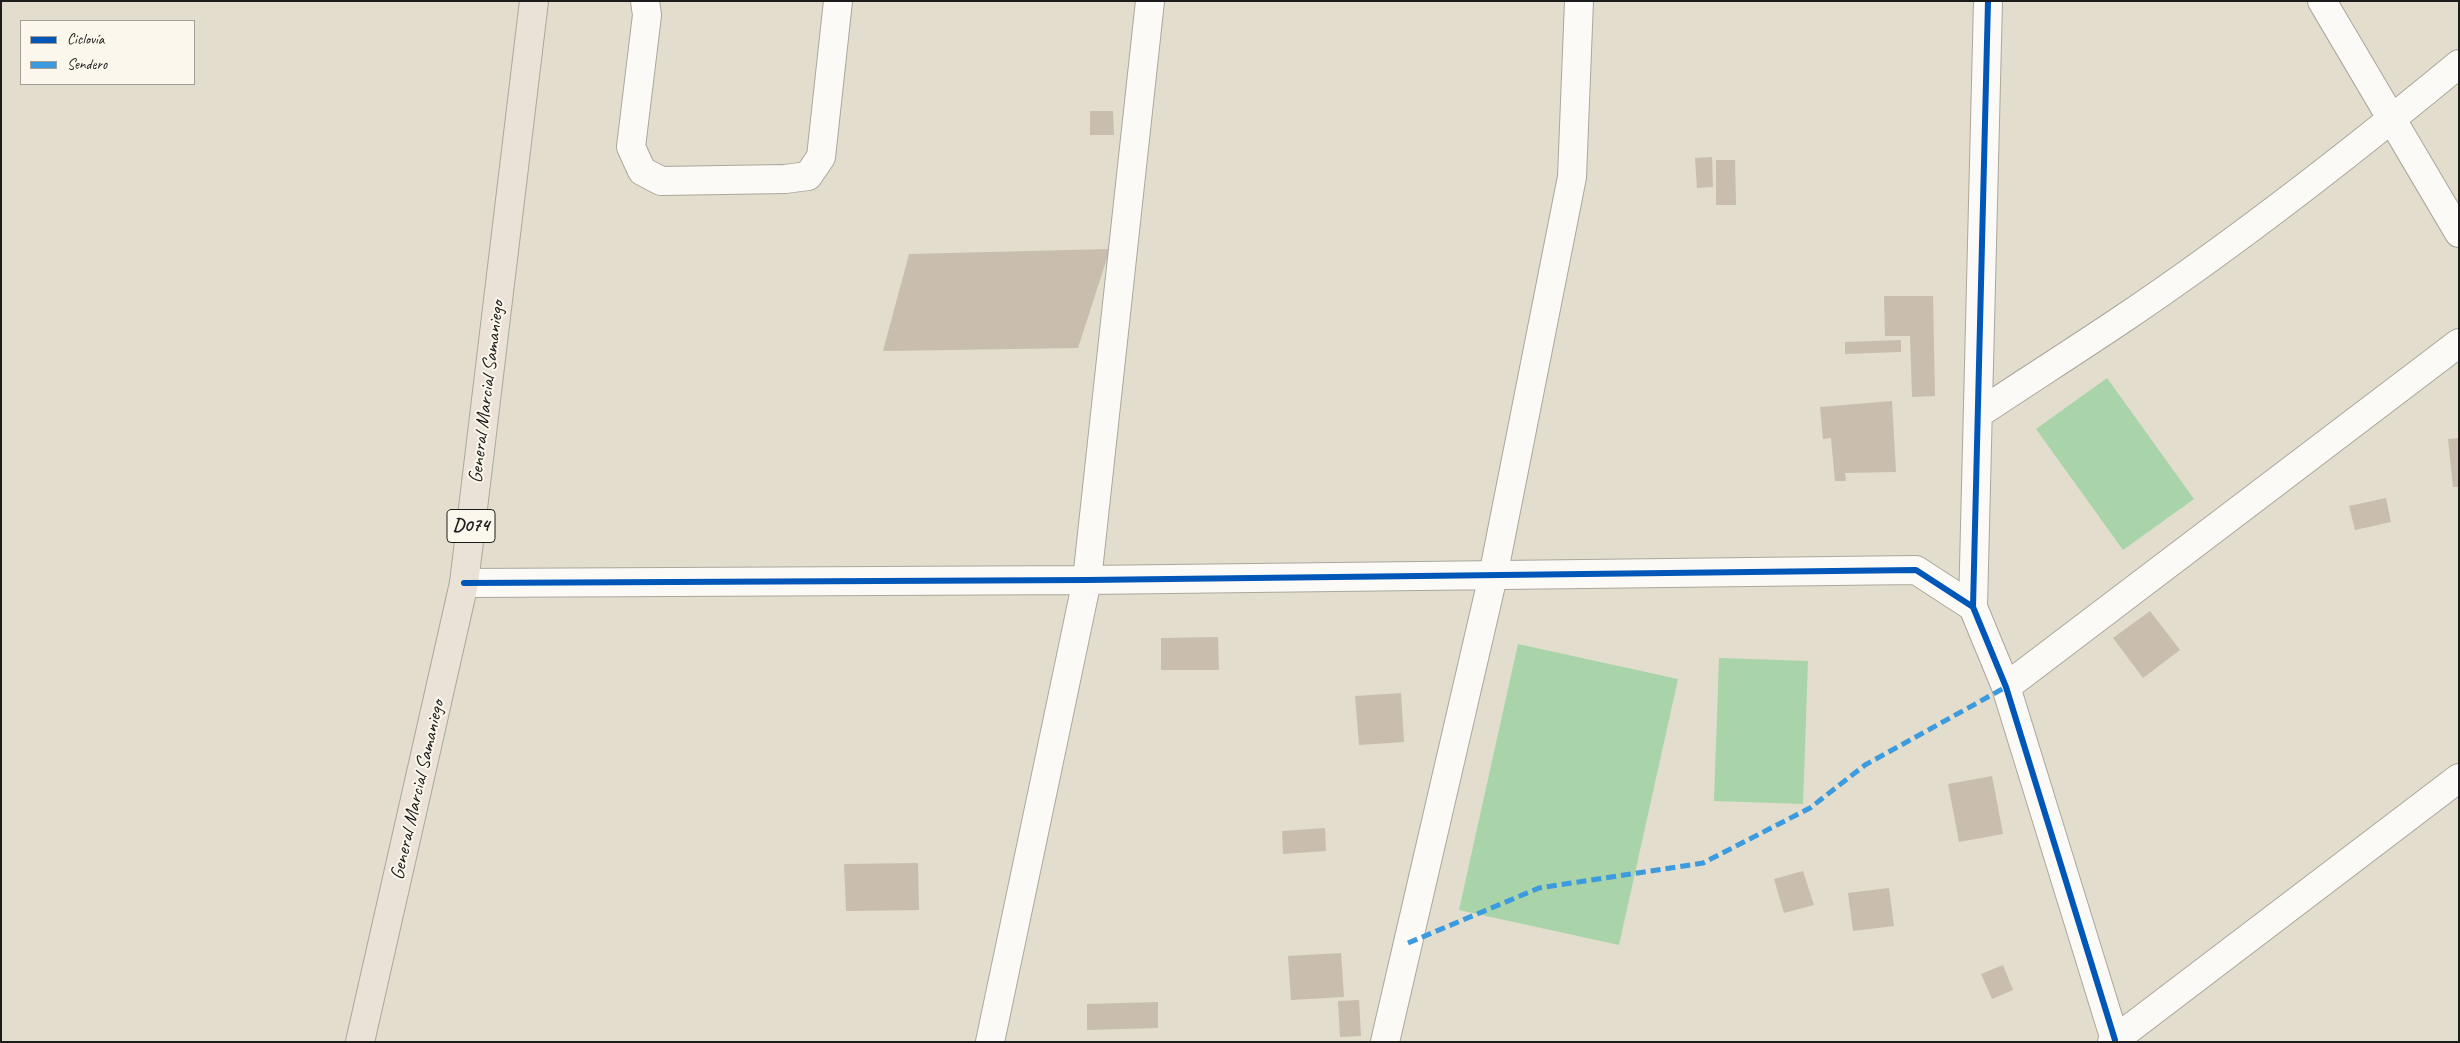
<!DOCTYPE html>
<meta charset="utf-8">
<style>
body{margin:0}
#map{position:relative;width:2460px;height:1043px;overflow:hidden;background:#e2ddcc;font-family:Caveat,sans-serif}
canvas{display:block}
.frame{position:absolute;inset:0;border:2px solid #1c1c1c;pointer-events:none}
.legend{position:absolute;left:20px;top:20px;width:175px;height:65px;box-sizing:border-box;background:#fbf7ec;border:1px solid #a29f99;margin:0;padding:6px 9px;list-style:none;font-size:15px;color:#1c1c1c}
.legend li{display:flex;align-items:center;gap:10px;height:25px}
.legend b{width:25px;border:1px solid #a29f99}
</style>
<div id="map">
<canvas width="2460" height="1043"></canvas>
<div class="frame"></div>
<ul class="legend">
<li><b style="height:6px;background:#0057b8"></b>Ciclovía</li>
<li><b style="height:6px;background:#3c9bdf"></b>Sendero</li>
</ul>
</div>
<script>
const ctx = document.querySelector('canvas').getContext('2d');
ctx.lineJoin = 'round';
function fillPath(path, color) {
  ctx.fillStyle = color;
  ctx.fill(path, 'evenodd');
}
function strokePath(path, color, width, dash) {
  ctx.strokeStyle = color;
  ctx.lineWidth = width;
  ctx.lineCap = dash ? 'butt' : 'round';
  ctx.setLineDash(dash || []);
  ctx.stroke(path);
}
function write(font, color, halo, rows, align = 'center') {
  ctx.font = font + ' Caveat,sans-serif';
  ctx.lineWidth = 4;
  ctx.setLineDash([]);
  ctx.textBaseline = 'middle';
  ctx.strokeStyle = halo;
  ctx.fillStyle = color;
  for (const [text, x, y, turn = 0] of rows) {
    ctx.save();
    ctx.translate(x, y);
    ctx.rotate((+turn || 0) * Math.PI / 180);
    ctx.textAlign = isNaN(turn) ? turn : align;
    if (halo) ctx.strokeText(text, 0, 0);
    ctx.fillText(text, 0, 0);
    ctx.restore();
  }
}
const green = new Path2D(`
 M2107 378 2194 499 2123 550 2036 429Z
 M1518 644 1678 679 1619 945 1459 910Z
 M1719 658 1808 661 1803 804 1714 801Z`);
const building = new Path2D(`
 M1090 111H1113L1114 135H1090Z
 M1712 157 1713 187 1697 188 1695 158Z
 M1716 160H1735L1736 205H1716Z
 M1110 249 1078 348 883 351 909 254Z
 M1884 296H1933L1935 396 1912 397 1910 336H1885Z
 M1901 340V352L1845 354V342Z
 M1892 401 1896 472 1845 473 1846 481H1835L1831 438 1823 439 1820 407Z
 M2459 438V487H2453L2448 439Z
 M2386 498 2391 522 2355 530 2349 506Z
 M2150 611 2180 650 2143 678 2113 638Z
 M1218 637 1219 670H1161V638Z
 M1401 693 1404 742 1359 745 1355 696Z
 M1992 776 2003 834 1959 842 1948 784Z
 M1325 828 1326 851 1283 854 1282 831Z
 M918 863 919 910 846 911 844 864Z
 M1803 871 1814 905 1784 913 1774 879Z
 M1889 888 1894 926 1853 931 1848 893Z
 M1341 953 1344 997 1291 1000 1288 956Z
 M2003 965 2013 990 1992 999 1981 974Z
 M1359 1000 1361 1036 1340 1037 1338 1001Z
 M1158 1002V1028L1087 1030V1004Z`);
const minor = new Path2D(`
 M645 1 647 15 631 147 642 171 661 181 785 179 808 176 821 157 838 1
 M1988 1 1973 607 2006 687 2115 1040
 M2322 1 2459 233
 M1978 414C2026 382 2075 351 2124 318 2240 240 2351 153 2459 64
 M464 583 1087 580 1916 570 1973 607
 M2006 687 2459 343
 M990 1042 1087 580 1150 1
 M1385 1042 1493 576 1572 177 1579 1
 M2112 1042 2459 778`);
const major = new Path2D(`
 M360 1042 464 583 534 1`);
const quiet = new Path2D(`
 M1408 943 1539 888 1703 863 1810 808 1865 765 2006 687`);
const cycleway = new Path2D(`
 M1988 1 1973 607 2006 687 2115 1040
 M464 583 1087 580 1916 570 1973 607`);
const shields = [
 [471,526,48]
];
const shieldNames = [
 ["D074",471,526]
];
const streetNames = [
 ["General Marcial Samaniego",487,392,-83],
 ["General Marcial Samaniego",418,790,-77]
];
fillPath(green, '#a9d4aa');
fillPath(building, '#c9bdae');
strokePath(minor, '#aaa79d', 30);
strokePath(major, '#aaa79d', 30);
strokePath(minor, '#fbfaf7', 28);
strokePath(major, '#eae2d6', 28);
strokePath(quiet, '#3c9bdf', 5, [10, 5]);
strokePath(cycleway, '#0057b8', 6);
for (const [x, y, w] of shields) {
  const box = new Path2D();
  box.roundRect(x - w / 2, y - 16.5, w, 33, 4);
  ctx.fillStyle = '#fbf7ec';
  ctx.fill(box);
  strokePath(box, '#1c1c1c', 1);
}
write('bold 19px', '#1c1c1c', null, shieldNames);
write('20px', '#1c1c1c', '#fbf7ec', streetNames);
</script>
